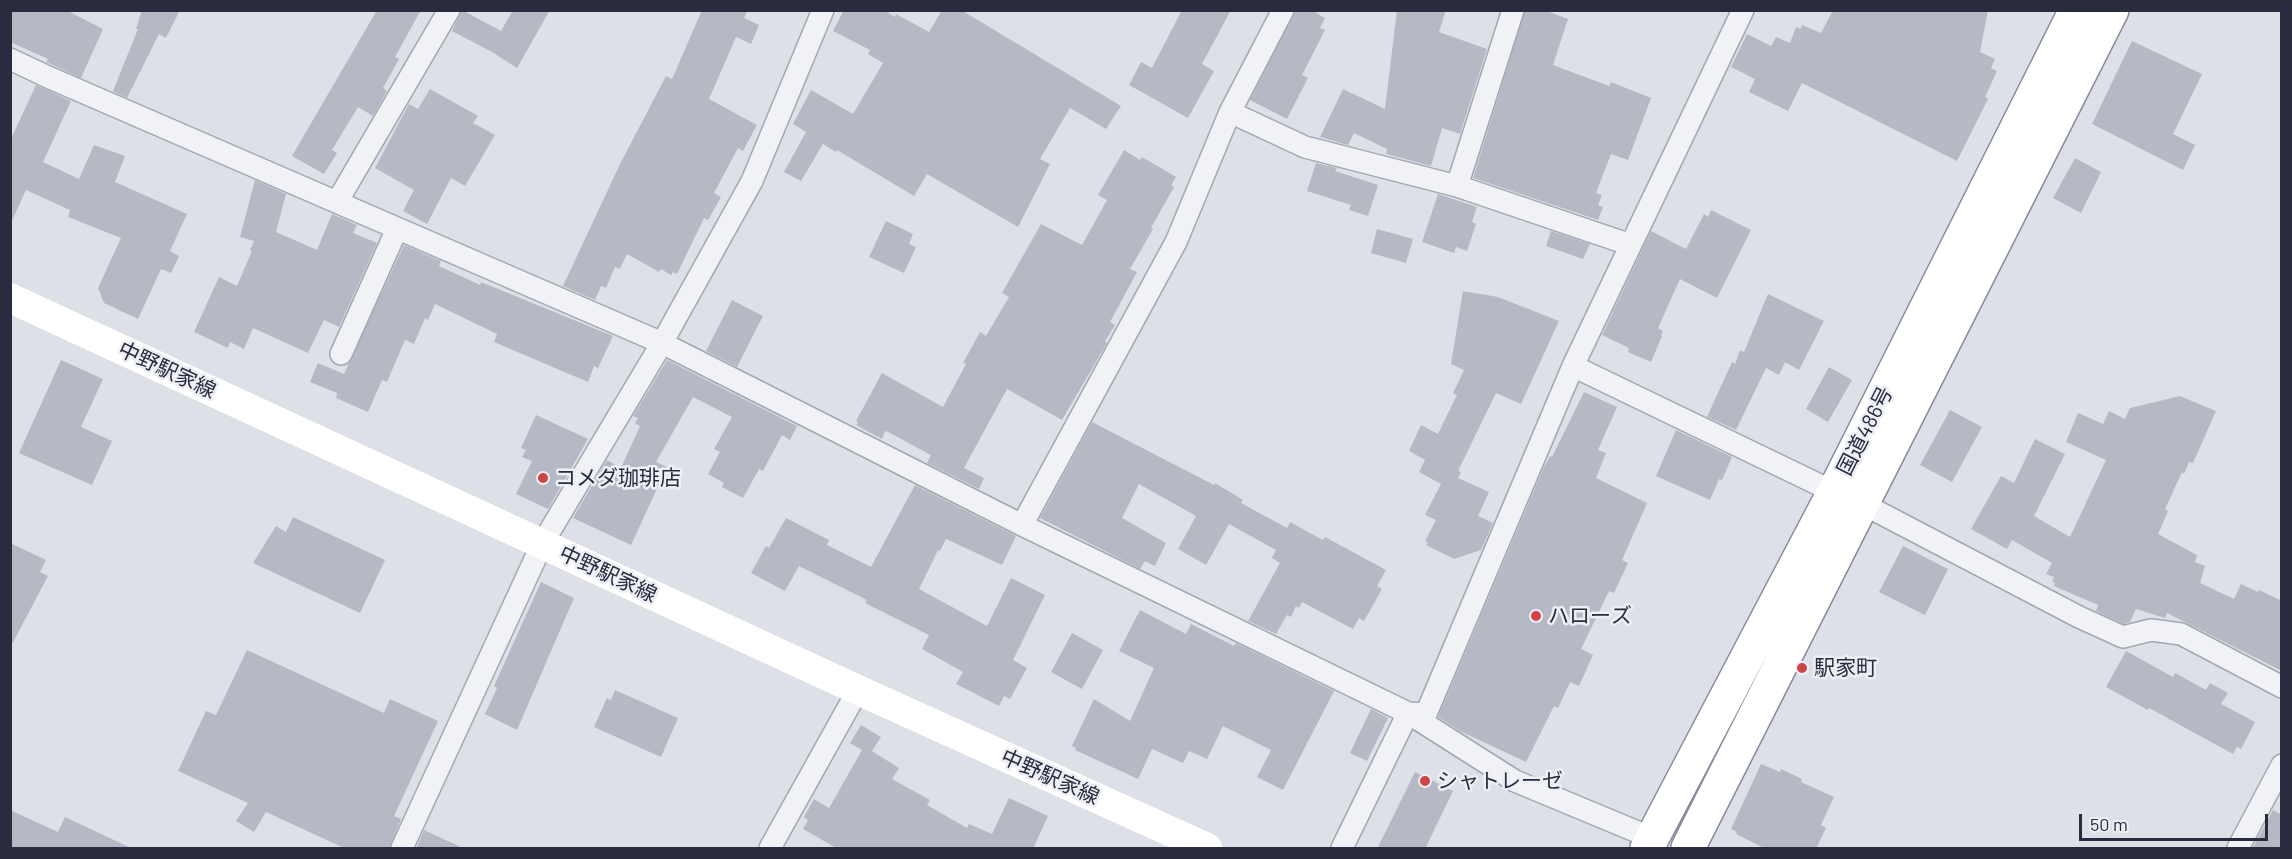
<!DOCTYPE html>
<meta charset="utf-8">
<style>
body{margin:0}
#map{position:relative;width:2292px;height:859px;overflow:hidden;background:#dee0e7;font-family:Barlow,sans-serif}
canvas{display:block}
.frame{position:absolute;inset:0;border:12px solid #282c3e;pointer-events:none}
.scale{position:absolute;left:2079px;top:814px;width:189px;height:27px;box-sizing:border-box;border:3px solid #282c3e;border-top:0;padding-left:8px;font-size:18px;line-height:21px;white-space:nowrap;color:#282c3e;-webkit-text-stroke:4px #edeff5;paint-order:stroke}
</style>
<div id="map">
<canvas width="2292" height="859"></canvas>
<div class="frame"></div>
<div class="scale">50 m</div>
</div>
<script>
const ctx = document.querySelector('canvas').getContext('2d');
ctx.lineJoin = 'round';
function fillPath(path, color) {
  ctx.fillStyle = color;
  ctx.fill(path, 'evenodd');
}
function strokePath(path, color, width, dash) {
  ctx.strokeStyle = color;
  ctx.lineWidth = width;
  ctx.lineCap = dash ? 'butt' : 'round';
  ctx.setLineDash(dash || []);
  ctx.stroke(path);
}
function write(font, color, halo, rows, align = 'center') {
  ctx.font = font + ' Barlow,"Noto Sans JP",sans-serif';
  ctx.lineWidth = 5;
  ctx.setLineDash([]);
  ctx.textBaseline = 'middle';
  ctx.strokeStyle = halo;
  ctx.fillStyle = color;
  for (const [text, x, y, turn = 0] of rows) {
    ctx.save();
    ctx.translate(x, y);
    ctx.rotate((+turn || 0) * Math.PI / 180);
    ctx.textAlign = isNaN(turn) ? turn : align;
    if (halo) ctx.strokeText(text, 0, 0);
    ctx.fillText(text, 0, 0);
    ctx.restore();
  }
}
const building = new Path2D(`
 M10 10H66L103 29 81 78 46 62 48 59 10 42Z
 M142 10H180L166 38 159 34 127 98 113 91 138 29H136Z
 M377 10H421L395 57 399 59 383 88 387 91 373 116 358 107 332 150 337 153 324 174 292 156Z
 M462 10 501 31 513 10H550L517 68 492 52 452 31Z
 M702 10H748L744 18 759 25 751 44 736 37 709 99 757 125 743 151 738 148 714 193 721 197 708 220 704 218 677 274 673 272 671 275 661 269 659 272 627 254 620 269 615 267 606 288 601 286 595 300 563 286 620 164 666 76 672 79Z
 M844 10H884L895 17 896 14 929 32 942 10H961L1121 106 1106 129 1070 108 1040 159 1050 164 1018 227 927 174 914 196 837 150 836 152 823 144 801 181 784 172 806 132 793 124 811 90 853 114 883 63 868 54 870 50 833 31Z
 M1182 10H1231L1202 64 1214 71 1188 118 1129 85 1141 62 1152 68Z
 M1296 10H1311L1325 18 1320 28 1325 30 1302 75 1308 78 1287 119 1250 100Z
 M1397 10H1446L1439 32 1487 49 1460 134 1442 128 1431 166 1386 154 1387 149 1354 133 1348 145 1320 137 1343 89 1385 109Z
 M1525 10H1544L1568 19 1553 65 1609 86 1611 82 1651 98 1628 160 1611 154 1596 193 1602 195 1598 205 1603 207 1598 220 1473 178Z
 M1833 10H1988L1980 52 1995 59 1991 68 1997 71 1985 97 1988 99 1957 161 1802 83 1788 111 1749 92 1755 79 1731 67 1747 34 1771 46 1776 37 1790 43 1796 27 1801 29 1802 25 1821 33Z
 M2132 41 2202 74 2173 134 2195 145 2183 170 2092 124Z
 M36 85 71 101 43 162 79 179 94 145 125 156 115 182 187 214 170 251 179 256 171 273 161 269 138 319 104 303 98 288 121 238 68 217 70 210 26 190 10 225V141Z
 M430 89 478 116 473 123 495 135 465 186 451 178 427 224 403 211 414 190 375 168 409 104 418 109Z
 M1124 150 1140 160 1142 157 1176 177 1171 185 1174 187 1151 228 1153 229 1130 269 1137 272 1110 322 1115 325 1105 341 1107 343 1062 420 1007 389 964 468 984 478 979 489 927 463 931 455 888 432 885 431 882 439 856 425 858 422 856 421 882 373 943 407 966 364 963 363 980 332 986 336 1009 297 1002 293 1041 224 1082 245 1107 200 1098 195Z
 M2075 158 2101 172 2081 213 2053 198Z
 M1316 163 1337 168 1335 171 1378 185 1368 216 1349 210 1351 205 1307 191Z
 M255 180 286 194 276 232 317 250 332 214 357 225 353 233 377 243 339 327 324 320 308 353 253 328 244 349 230 342 228 348 194 332 219 277 237 286 252 251 250 250 254 241 240 237Z
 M1438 194 1477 207 1472 222 1476 224 1467 251 1456 247 1454 253 1422 242Z
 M1711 210 1751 230 1717 298 1680 279 1658 328 1663 331 1661 336H1662L1651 362 1628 352 1629 348 1602 335 1651 231 1686 249 1704 214 1708 217Z
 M886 221 913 234 909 244 916 247 904 273 869 257Z
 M1377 229 1413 239 1406 263 1371 253Z
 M1551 231 1590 244 1583 259 1546 246Z
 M404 245 441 261 439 266 480 285 481 282 613 336 598 368 594 366 588 382 494 342 497 334 435 304 428 320 425 318 414 344 405 340 387 382 382 380 368 412 336 398 337 393 310 382 318 363 344 374Z
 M1463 291 1498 297 1559 321 1521 404 1496 393 1458 471 1461 472 1458 478 1489 492 1478 516 1493 523 1481 550 1454 559 1426 545 1428 542 1425 541 1436 520 1425 515 1441 484 1419 472 1425 460 1409 451 1421 425 1438 434 1457 395 1453 393 1464 370 1451 364Z
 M1768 294 1824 321 1799 370 1785 362 1779 375 1766 368 1736 430 1707 417 1732 362 1735 364 1740 350 1744 352Z
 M732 300 763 316 737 367 706 351Z
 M61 360 103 379 81 427 112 441 92 485 19 453Z
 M667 360 797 426 790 440 782 435 763 471 759 469 743 498 722 487 724 483 708 474 720 452 714 449 732 417 693 397 656 462 667 467 631 545 573 518 607 460 621 468 640 426 635 423 638 418 633 416Z
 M1829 367 1852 380 1828 422 1806 409Z
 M1584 392 1617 407 1598 450 1606 453 1596 478 1647 503 1622 560 1628 563 1614 593 1609 591 1581 649 1593 655 1579 686 1570 682 1558 708 1554 706 1526 762 1460 731 1438 717 1543 469 1550 456 1552 457Z
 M2180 396 2216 411 2193 463 2189 462 2184 474 2182 472 2165 509 2168 511 2158 534 2197 555 2195 562 2205 566 2200 583 2234 599 2241 584 2258 592 2259 590 2282 601V671L2167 613 2165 618 2136 609 2130 622 2124 624 2096 611 2098 605 2054 586 2055 583 2052 581 2054 577 2046 574 2052 563 2012 540 2007 549 1971 529 2001 476 2014 483 2035 439 2065 454 2034 516 2070 537 2106 460 2066 442 2078 413 2103 424 2109 411 2125 419 2130 408Z
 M1950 410 1982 427 1952 482 1920 465Z
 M536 415 588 439 548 509 516 494 532 461 522 457 526 450 521 448Z
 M1092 422 1214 485 1215 483 1243 500 1241 503 1287 528 1290 522 1323 540 1325 537 1386 570 1377 586 1382 589 1364 621 1359 618 1353 629 1302 602 1299 608 1296 606 1291 617 1287 615 1276 634 1248 621 1280 563 1272 558 1276 550 1229 524 1206 565 1178 549 1196 516 1139 484 1122 518 1166 543 1155 566 1145 561 1140 569 1040 518Z
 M1676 430 1732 457 1722 480 1719 479 1710 500 1656 476Z
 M915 485 1016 536 1002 565 946 539 940 551 938 550 919 589 987 626 1011 578 1045 595 1013 660 1027 668 1010 699 1004 696 999 706 956 684 963 672 922 649 929 635 865 603 867 600 799 566 785 591 751 573 766 546 769 548 786 518 829 540 827 545 871 567Z
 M293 517 385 560 360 613 253 563 276 526 286 532Z
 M10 543 46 560 40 572 48 576 10 648Z
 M1903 546 1948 569 1925 615 1879 592Z
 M541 582 574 598 517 730 485 714 497 688 494 686Z
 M1140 610 1186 634 1191 624 1234 646 1236 643 1334 691 1283 790 1257 777 1271 750 1223 726 1207 759 1189 751 1183 763 1152 749 1138 779 1075 750 1076 748 1072 746 1094 699 1130 721 1154 668 1119 651Z
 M1072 633 1103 650 1082 689 1051 672Z
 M247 650 384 713 390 699 438 721 394 816 401 819 389 849H346L266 812 254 832 236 821 248 803 178 771 206 711 216 715Z
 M2126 651 2173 677 2175 673 2206 690 2210 683 2228 693 2221 704 2255 722 2241 749 2237 747 2233 754 2149 708 2148 710 2106 687Z
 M615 690 678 718 661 757 594 727 607 698 611 700Z
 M1371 709 1388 718 1367 761 1350 753Z
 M861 725 881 737 872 751 899 768 892 779 930 800 927 805 967 828 969 824 992 834 1009 798 1048 816 1033 849H838L803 829 808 820 804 817 814 799 829 808 862 750 850 743Z
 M1761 764 1780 772 1781 769 1802 779 1801 782 1834 797 1821 825 1826 828 1816 849H1766L1736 834 1737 832 1731 829Z
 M1415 772 1453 791 1425 849H1377Z
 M10 810 58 832 65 817 133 849H10Z
 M2273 810 2282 815V849H2252Z
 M424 830 465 849H416Z`);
const minor = new Path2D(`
 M10 59 48 77 662 343 1022 525 1408 713 1515 781 1652 838
 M1230 112 1305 147 1457 186 1631 245
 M1457 186 1513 10
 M337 202 449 10
 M341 354 397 229
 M1573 366 1834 492 1863 504 2079 617 2123 637 2151 630 2181 634 2282 687
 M1022 525 1176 242 1230 112 1283 10
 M402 848 542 544 662 343 752 181 823 10
 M770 848 858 690
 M1342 848 1408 713 1426 714 1573 366 1743 10
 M2238 848 2282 765`);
const secondary = new Path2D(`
 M10 298 858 690 1207 848`);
const trunk = new Path2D(`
 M1647 848 1834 492 2076 10
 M1688 848 2112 10`);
const markers = [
 [543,478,6,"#cb4644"],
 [1536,616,6,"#cb4644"],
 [1802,668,6,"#cb4644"],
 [1425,781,6,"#cb4644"]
];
const streetNames = [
 ["中野駅家線",167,370,25],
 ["国道486号",1865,431,-63],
 ["中野駅家線",608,574,25],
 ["中野駅家線",1050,777,24]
];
const poiNames = [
 ["コメダ珈琲店",555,478],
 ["ハローズ",1548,616],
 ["駅家町",1814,668],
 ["シャトレーゼ",1437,781]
];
fillPath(building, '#b5b9c4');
strokePath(minor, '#a4a6b1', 24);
strokePath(trunk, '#868b9e', 36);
strokePath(minor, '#f1f2f6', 21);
strokePath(secondary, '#fff', 30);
strokePath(trunk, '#fff', 33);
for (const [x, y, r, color] of markers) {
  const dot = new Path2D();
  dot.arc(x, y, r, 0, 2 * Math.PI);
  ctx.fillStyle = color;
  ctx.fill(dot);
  strokePath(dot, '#edeff5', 2);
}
write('21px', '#282c3e', '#edeff5', streetNames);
write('21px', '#282c3e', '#edeff5', poiNames, 'left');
</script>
